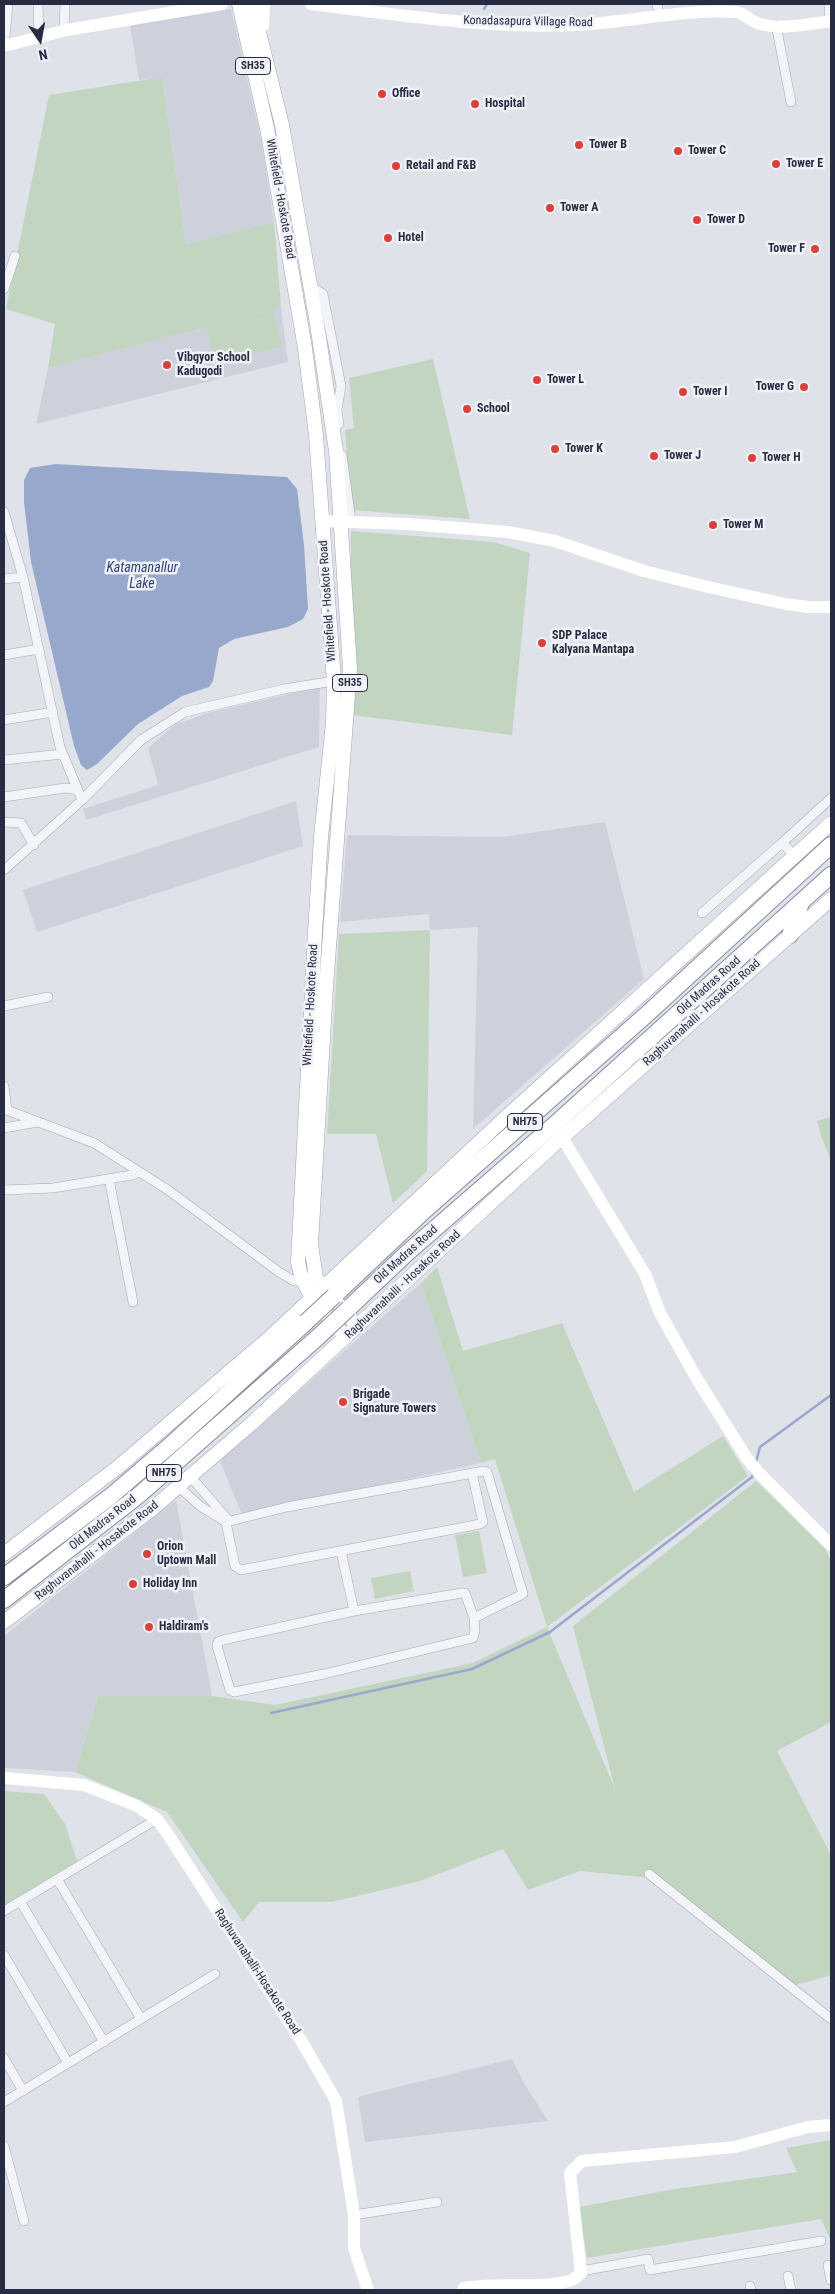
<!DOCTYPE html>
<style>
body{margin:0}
#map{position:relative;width:835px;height:2294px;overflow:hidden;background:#e0e2ea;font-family:"Roboto Condensed",sans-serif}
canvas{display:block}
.frame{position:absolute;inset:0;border:5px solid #272c43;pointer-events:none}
.north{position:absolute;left:15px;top:15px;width:50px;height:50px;-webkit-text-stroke:4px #f0f2f7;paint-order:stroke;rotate:168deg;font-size:14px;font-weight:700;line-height:20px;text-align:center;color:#272c43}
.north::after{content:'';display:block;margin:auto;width:18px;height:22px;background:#272c43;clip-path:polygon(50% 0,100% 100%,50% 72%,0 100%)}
</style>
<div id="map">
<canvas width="835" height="2294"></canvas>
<div class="frame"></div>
<div class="north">N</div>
</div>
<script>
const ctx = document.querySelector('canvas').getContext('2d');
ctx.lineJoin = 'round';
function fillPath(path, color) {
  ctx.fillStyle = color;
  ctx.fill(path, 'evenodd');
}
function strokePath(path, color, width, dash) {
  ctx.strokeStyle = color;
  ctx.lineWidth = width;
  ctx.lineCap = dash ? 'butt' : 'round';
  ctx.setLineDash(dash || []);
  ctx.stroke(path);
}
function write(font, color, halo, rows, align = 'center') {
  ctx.font = font + ' "Roboto Condensed",sans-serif';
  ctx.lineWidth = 5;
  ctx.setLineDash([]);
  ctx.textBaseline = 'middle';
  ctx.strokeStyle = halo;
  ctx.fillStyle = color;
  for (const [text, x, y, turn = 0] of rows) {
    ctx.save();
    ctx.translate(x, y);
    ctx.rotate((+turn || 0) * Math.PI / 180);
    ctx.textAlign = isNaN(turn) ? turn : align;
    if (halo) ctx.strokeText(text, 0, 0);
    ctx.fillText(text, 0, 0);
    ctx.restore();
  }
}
const built = new Path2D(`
 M231 9 262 144 274 222 186 244 162 77 139 80 130 25Z
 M281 307 288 362 36 424 48 368Z
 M320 687 319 747 86 820 83 809 158 785 148 748 176 724 211 712Z
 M296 801 303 846 37 932 23 890Z
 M605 822 644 979 473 1129 478 927 430 930 429 914 340 922 347 835 502 837Z
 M421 1283 481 1463 242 1515 220 1461Z
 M176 1500 212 1696H98L75 1772 4 1768V1636Z
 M512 2059 524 2083 548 2121 365 2142 358 2097Z`);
const green = new Path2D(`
 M162 77 186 244 274 222 281 307 241 318 273 310 282 346 215 363 206 327 48 368 55 324 6 309 49 95Z
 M433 359 470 519 351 510 345 430 354 428 349 378Z
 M351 531 494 542 530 553 512 735 351 715Z
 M430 930 427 1171 393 1203 376 1134H327L339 934Z
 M831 1117V1161L821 1136 817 1121Z
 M437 1267 463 1351 562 1323 634 1492 723 1436 748 1476 547 1627 615 1789 573 1626 756 1481 825 1549 831 1560V1722L777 1751 831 1855V1975L792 1986 662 1879 580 1871 528 1890 503 1849 420 1881 332 1902H259L243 1922 167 1812 75 1772 98 1696H212L275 1705 473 1663 547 1627 495 1459 481 1463 421 1283Z
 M479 1531 487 1573 463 1577 455 1535Z
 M410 1571 414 1591 375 1599 371 1578Z
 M4 1791 44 1794 65 1824 77 1861 4 1905Z
 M831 2140V2241L821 2219 587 2258 579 2207 675 2189 797 2172 786 2148Z`);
const water = new Path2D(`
 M55 464 287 477 297 489 304 545 308 609 303 619 288 627 234 639 219 648 213 681 209 687 182 696 138 724 97 764 87 770 81 765 74 746 31 562 24 502V480L30 468Z`);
const stream = new Path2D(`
 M484 9 487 4
 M756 1462 760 1447 831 1395
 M271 1713 472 1669 550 1632 752 1477 753 1474`);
const street = new Path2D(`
 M38 4 39 37
 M657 4 659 15
 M829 4 830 22
 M776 25 791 102
 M64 31 65 4
 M4 48 8 4
 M311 286 323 294 341 386 337 410 339 424
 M4 289 15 256
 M342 455 351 521
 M4 512 23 577 60 747 82 800
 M4 579 23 577
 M4 655 39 649
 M4 720 53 712
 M4 760 63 754
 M4 797 65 788 78 790
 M5 822 21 823 34 845
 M782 843 831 798
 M4 870 82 800 141 740 185 712 284 689 334 681
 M702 913 782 843 795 856
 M4 1006 48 997
 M4 1086 7 1110
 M4 1109 94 1143 168 1190 279 1272 294 1281 306 1282
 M4 1128 38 1122
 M109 1179 133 1302
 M4 1190 53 1188 132 1175 139 1172
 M472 1473 483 1522 480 1524 241 1570 235 1566 226 1522 287 1507 484 1471 487 1472 523 1594 474 1618 475 1631 473 1638 324 1674 234 1692 230 1690 217 1646 218 1642 223 1640 354 1611 462 1593H465L474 1618
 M191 1477 228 1520
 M179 1487 200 1506 226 1522
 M341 1551 354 1611
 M649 1874 831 2019
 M57 1879 141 2019
 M20 1901 104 2042
 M4 1911 157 1819
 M4 1955 68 2063
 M4 2058 23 2091
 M4 2102 215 1974
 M4 2146 24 2221
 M354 2215 437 2202
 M828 2265 831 2280
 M581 2271 648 2259 650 2270 821 2241
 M788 2276 791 2290
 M750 2286 751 2290`);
const secondary = new Path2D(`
 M311 4C399 15 489 29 578 25 631 22 683 9 736 12 745 13 751 22 760 24 782 30 809 24 831 21
 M259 29 263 26 264 4
 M4 46 67 30 222 4
 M322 521 408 524 508 532 555 541 644 571 708 587 786 604 809 607H831
 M563 1139 645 1274 660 1313 697 1379 746 1457 758 1472 831 1545
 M4 1778 84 1785 137 1806 157 1819 169 1836 302 2042 336 2101 354 2215V2248L368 2290
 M463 2290 464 2288C499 2281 535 2290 569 2281 573 2280 578 2276 581 2273L570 2173 582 2161 735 2147 808 2127 831 2125`);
const primary = new Path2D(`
 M239 4 267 128 305 348 316 435 334 681 333 723 321 837 315 932 298 1262C303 1294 325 1314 346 1337
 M252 4 282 125 317 324 336 451 350 668 326 987 311 1245 316 1278 358 1327
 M4 1554 118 1467 268 1339 505 1118 831 823
 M4 1622 152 1509 251 1424 546 1152 831 899`);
const highway = new Path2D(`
 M790 935 801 903
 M334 1296 425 1210 646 1015 831 845
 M349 1308 407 1253 553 1126 831 875
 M4 1577 111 1496 174 1442 306 1322
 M4 1600 139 1495 318 1337`);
const highwayBridge = new Path2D(`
 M306 1322 334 1296
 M318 1337 349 1308`);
const markers = [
 [382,94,5,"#d9413b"],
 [475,104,5,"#d9413b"],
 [579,145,5,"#d9413b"],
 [678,151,5,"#d9413b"],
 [776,164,5,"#d9413b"],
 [396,166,5,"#d9413b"],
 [550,208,5,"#d9413b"],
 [697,220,5,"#d9413b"],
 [388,238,5,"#d9413b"],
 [815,249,5,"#d9413b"],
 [167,365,5,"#d9413b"],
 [537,380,5,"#d9413b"],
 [804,387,5,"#d9413b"],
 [683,392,5,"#d9413b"],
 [467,409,5,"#d9413b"],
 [555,449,5,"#d9413b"],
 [654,456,5,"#d9413b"],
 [752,458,5,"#d9413b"],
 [713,525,5,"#d9413b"],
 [542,643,5,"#d9413b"],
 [343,1402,5,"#d9413b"],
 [147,1554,5,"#d9413b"],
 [133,1584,5,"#d9413b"],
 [149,1627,5,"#d9413b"]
];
const shields = [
 [253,66,35],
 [350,683,35],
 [525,1122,35],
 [164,1473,35]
];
const shieldNames = [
 ["SH35",253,66],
 ["SH35",350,683],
 ["NH75",525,1122],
 ["NH75",164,1473]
];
const streetNames = [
 ["Konadasapura Village Road",528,22,1],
 ["Whitefield - Hoskote Road",280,199,80],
 ["Whitefield - Hoskote Road",328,601,-94],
 ["Old Madras Road",709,986,-42],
 ["Whitefield - Hoskote Road",311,1005,-87],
 ["Raghuvanahalli - Hosakote Road",702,1013,-42],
 ["Old Madras Road",406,1255,-42],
 ["Raghuvanahalli - Hosakote Road",403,1285,-43],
 ["Old Madras Road",103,1523,-38],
 ["Raghuvanahalli - Hosakote Road",97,1551,-38],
 ["Raghuvanahalli-Hosakote Road",257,1972,57]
];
const poiNames = [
 ["Office",392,94],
 ["Hospital",485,104],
 ["Tower B",589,145],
 ["Tower C",688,151],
 ["Tower E",786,164],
 ["Retail and F&B",406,166],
 ["Tower A",560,208],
 ["Tower D",707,220],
 ["Hotel",398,238],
 ["Tower F",805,249,"right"],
 ["Vibgyor School",177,358],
 ["Kadugodi",177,372],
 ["Tower L",547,380],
 ["Tower G",794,387,"right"],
 ["Tower I",693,392],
 ["School",477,409],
 ["Tower K",565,449],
 ["Tower J",664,456],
 ["Tower H",762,458],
 ["Tower M",723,525],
 ["SDP Palace",552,636],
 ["Kalyana Mantapa",552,650],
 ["Brigade",353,1395],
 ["Signature Towers",353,1409],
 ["Orion",157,1547],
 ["Uptown Mall",157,1561],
 ["Holiday Inn",143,1584],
 ["Haldiram's",159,1627]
];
const waterNames = [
 ["Katamanallur",142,568],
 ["Lake",142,584]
];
fillPath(built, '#ced1dc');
fillPath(green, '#c2d5c1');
fillPath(water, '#98a8cd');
strokePath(stream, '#98a8cd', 2.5);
strokePath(street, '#a5a8b5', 10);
strokePath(primary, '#9ea4b7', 15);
strokePath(highway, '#868ca2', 18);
strokePath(street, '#f3f4f8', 9);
strokePath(secondary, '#fff', 12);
strokePath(primary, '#fff', 14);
strokePath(highway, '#fff', 16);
strokePath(highwayBridge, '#868ca2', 18, []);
strokePath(highwayBridge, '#fff', 16);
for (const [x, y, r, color] of markers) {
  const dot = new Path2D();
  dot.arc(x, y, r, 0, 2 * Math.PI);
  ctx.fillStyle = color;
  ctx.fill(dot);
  strokePath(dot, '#f0f2f7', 2);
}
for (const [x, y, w] of shields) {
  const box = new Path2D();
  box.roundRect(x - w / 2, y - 8.5, w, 17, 4);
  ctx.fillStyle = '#f0f2f7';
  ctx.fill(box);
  strokePath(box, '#272c43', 1);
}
write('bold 11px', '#272c43', null, shieldNames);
write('12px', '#272c43', '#f0f2f7', streetNames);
write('bold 12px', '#272c43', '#f0f2f7', poiNames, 'left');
write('italic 14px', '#2e427a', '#f0f2f7', waterNames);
</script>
